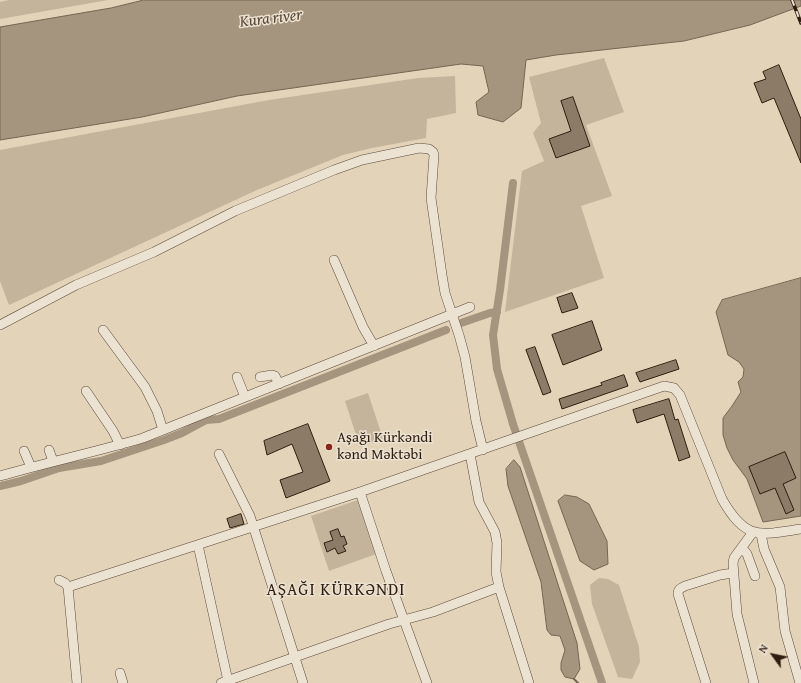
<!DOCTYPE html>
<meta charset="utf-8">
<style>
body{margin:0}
#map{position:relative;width:801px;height:683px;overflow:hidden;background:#e2d3b9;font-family:"Gentium Book Plus",serif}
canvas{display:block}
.north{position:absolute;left:753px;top:635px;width:40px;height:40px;-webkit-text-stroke:3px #ece2d2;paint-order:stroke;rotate:303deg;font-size:11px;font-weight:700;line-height:16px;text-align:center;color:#2f1d0f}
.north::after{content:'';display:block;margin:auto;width:14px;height:18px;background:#2f1d0f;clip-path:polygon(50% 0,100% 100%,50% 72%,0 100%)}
</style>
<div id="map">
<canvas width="801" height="683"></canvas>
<div class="north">N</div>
</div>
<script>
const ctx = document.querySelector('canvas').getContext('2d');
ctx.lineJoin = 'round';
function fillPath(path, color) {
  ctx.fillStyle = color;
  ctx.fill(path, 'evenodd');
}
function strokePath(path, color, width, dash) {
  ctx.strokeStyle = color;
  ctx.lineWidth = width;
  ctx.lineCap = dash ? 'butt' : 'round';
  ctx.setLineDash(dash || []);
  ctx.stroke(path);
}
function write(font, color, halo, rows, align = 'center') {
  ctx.font = font + ' "Gentium Book Plus",serif';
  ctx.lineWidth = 3;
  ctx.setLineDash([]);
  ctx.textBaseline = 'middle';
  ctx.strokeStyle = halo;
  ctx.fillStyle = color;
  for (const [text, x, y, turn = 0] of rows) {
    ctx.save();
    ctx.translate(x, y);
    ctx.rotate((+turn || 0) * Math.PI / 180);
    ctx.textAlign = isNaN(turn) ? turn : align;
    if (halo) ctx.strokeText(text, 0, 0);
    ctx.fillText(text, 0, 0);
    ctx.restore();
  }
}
const green = new Path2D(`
 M9 0H108L0 19V2Z
 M604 58 624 112 586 125 612 196 581 206 604 278 505 312 522 171 544 161 533 133 541 123 529 77Z
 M455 76 456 113 427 119 426 138 372 148 343 155 257 190 9 305 0 281V150L269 100 418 78Z
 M368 393 383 439 360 447 345 401Z
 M358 500 376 554 329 571 311 516Z
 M599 578 608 579 619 585 639 647 640 662 632 679 618 677 592 604 590 585Z`);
const water = new Path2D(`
 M144 0H801V6L750 25 684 41 556 55 526 60 521 108 503 122 478 115 476 102 489 92 483 66 461 64 237 96 142 117 0 140V27L111 8Z
 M801 278V516L763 522 747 479 733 460 727 448 723 435V418L732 406 741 392 738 382 743 377 744 369 739 362 728 355 716 312 722 300Z
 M514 460 520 467 577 643 580 669 574 679 565 677 561 670V663L565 650 560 636 551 635 547 630 541 582 508 486 506 469Z
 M565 495 577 497 589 504 607 541 608 564 594 570 580 561 558 501Z`);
const stream = new Path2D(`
 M574 679 578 683`);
const canal = new Path2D(`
 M513 183 500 290 493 335 497 369 513 424 602 683
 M461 323 490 313 497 312
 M0 486 21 481 59 468 101 461 164 440 182 433 206 420 219 419 446 330`);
const building = new Path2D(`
 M779 65 801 119V163L774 98 762 103 754 83 766 79 763 72Z
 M573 97 590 146 556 158 549 139 571 131 561 101Z
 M572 293 578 308 562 313 557 298Z
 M592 321 602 350 563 365 552 335Z
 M535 347 551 392 543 395 526 350Z
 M676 360 679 369 640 382 636 373Z
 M624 375 628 386 562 409 559 399 602 385 601 383Z
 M669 399 675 420 678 419 690 457 679 461 664 414 637 423 633 410Z
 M308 424 330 481 286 498 280 480 303 472 292 444 267 455 264 441Z
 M785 452 796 478 783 484 794 510 786 514 775 488 760 494 749 467Z
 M241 514 244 524 230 528 227 519Z
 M338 529 341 537 344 536 347 544 343 546 346 551 338 554 335 548 327 552 324 543 333 540 330 532Z`);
const minor = new Path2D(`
 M334 260 363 327 374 346
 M0 325 76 285 154 252 235 211 334 170 362 160 419 148 429 149 433 152 434 155 431 198 442 275 445 293 459 335 465 357 476 421 483 450
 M103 330 145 387 157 411 163 430
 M237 377 245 397
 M260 377 272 375 275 376 279 384
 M86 391 113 431 120 445
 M49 450 53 461
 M24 451 31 467
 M219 454 250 516 303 683
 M470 454 479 502 495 532 497 543 496 572 499 587 529 683
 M0 476C48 462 96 452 143 438L470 307
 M360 492 386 571 427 683
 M753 532 734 558 733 563 737 614 754 683
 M761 534 764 549 780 587 785 631 800 683
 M198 545 228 681
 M742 548 747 554 755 576
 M59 580 65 583 68 587
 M120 673 123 683
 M77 683 68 587 360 492 664 386 674 388 680 395 722 499C746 541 759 535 801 529
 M221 683 389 624 433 612 499 587
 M706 683 678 594C678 589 681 588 685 586L720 575 733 573`);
const rail = new Path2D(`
 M792 0 801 23`);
const markers = [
 [329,447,4,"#8f2418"]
];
const poiNames = [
 ["Aşağı Kürkəndi",337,438],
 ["kənd Məktəbi",337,455]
];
const waterNames = [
 ["Kura river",271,19,-7]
];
const quarterNames = [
 ["AŞAĞI KÜRKƏNDI",336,591]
];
fillPath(green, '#c4b49c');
fillPath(water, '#a5957f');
strokePath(water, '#766552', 1);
strokePath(stream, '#766552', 2);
strokePath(canal, '#a5957f', 8);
fillPath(building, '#8c7c67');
strokePath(building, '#2f1d0f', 1);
strokePath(minor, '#5c4a3a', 10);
strokePath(minor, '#ece2d2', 9);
strokePath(rail, '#2f1d0f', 3.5);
strokePath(rail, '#ece2d2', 2, [6]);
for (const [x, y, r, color] of markers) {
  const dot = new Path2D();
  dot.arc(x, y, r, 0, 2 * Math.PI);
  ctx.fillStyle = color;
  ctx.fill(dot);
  strokePath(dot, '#ece2d2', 1.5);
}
write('15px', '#2f1d0f', '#ece2d2', poiNames, 'left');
write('italic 16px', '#584736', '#ece2d2', waterNames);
ctx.letterSpacing = '1px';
write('17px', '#2f1d0f', '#ece2d2', quarterNames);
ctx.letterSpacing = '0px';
</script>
